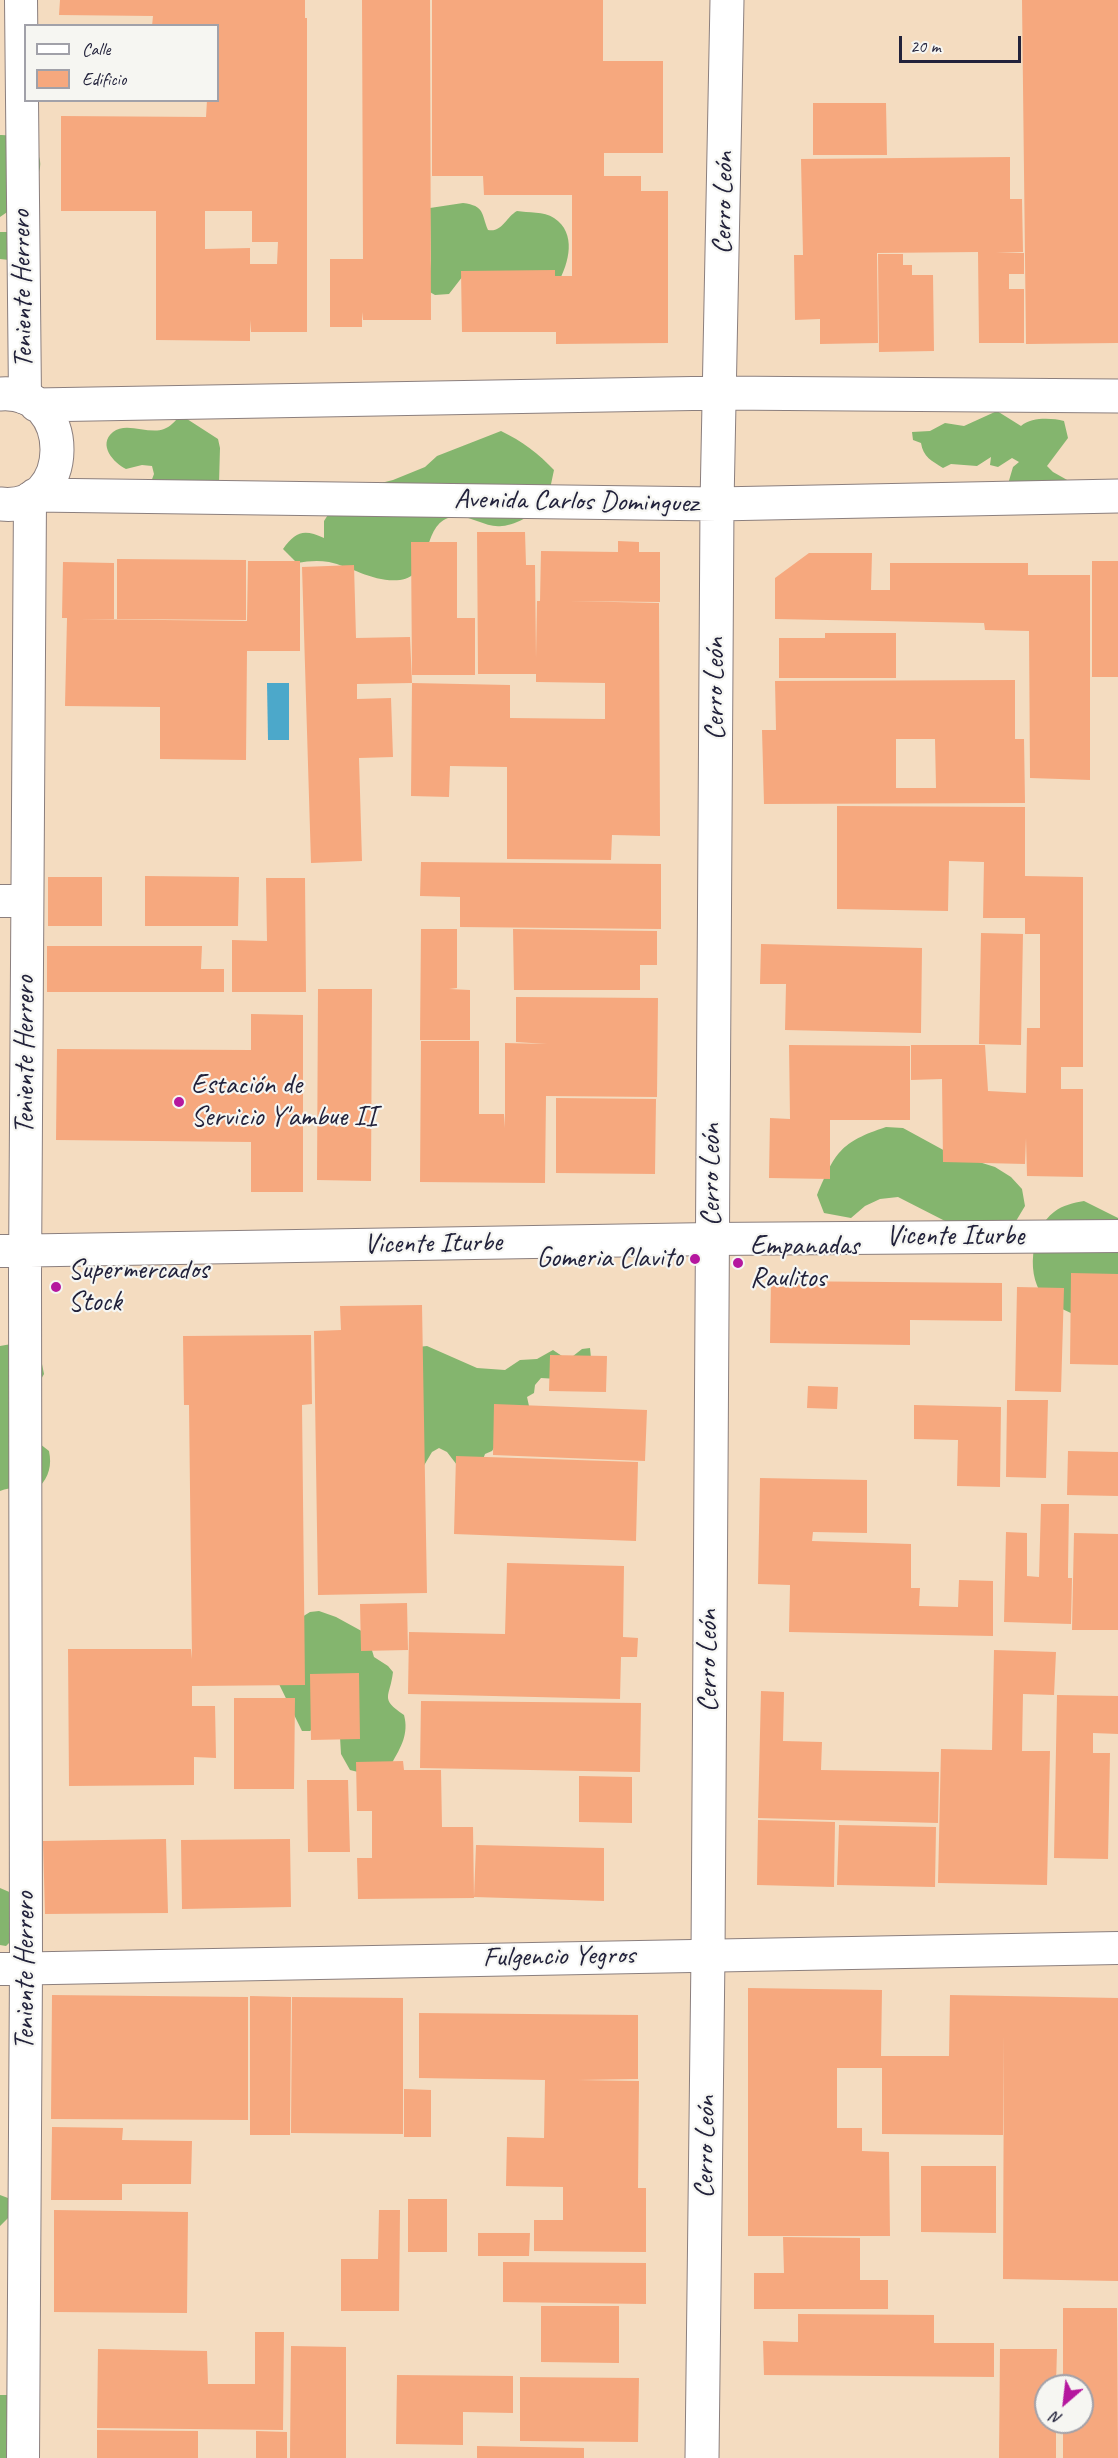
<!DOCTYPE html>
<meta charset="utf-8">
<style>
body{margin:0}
#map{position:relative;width:1118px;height:2458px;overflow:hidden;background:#f4dcc0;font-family:Caveat,sans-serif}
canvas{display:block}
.legend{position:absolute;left:24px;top:24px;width:195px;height:78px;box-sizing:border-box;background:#f6f6f2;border:2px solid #a1a1a9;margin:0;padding:8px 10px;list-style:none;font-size:18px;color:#22223b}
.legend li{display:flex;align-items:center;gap:12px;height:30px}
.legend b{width:30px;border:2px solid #a1a1a9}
.north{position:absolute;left:1034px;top:2374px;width:60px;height:60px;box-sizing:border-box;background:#f6f6f2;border:2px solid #a1a1a9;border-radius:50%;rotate:208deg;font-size:16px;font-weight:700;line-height:24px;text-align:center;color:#22223b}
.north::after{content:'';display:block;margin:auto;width:21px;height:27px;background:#b5179e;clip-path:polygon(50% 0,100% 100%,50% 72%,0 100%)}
.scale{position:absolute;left:899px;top:36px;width:122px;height:27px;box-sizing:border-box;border:3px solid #22223b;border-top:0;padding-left:8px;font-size:18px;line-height:21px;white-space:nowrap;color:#22223b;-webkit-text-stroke:4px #f6f6f2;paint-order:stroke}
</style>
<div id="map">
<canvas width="1118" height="2458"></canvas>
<ul class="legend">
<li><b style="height:8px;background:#fff"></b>Calle</li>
<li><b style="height:16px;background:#f6a87e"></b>Edificio</li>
</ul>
<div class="north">N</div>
<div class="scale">20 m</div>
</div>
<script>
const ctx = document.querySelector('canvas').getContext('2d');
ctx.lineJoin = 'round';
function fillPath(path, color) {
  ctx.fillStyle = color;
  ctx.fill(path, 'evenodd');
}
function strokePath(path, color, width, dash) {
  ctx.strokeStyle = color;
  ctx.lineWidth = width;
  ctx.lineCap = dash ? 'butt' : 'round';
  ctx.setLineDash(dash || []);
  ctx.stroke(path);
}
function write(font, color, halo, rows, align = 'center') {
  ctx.font = font + ' Caveat,sans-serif';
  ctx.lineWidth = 4.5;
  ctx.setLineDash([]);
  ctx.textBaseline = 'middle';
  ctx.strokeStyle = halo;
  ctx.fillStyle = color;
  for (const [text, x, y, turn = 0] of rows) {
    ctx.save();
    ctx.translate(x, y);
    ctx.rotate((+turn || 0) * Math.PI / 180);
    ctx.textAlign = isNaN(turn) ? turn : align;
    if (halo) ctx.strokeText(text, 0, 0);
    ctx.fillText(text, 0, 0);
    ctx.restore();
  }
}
const forest = new Path2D(`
 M0 135C19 134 47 149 39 172L31 175 39 192V202L13 208 0 217Z
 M463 203C485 206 481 213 488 230 502 233 506 217 517 211 528 213 544 211 554 218 577 233 569 263 558 283L466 272 449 294 435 295 428 291 431 261 430 208Z
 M0 232H16L9 260 0 259Z
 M997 411 1021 426C1032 417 1051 418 1064 421L1068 438 1047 466 1053 472 1069 481 1008 484 1013 467 1019 462 1012 458 998 467 990 465 991 457 977 466 951 464 943 468C932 461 923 457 921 443L913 440 912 432 930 431 945 423 964 426Z
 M178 418 187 419 218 439 220 448 219 483 151 482 154 474 152 466 142 465 126 469C114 463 97 445 113 432 126 421 149 435 164 429 170 427 174 422 178 418Z
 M501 431C522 441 539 454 554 470L547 503C535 512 518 525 502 526 485 529 466 511 448 518 421 528 433 576 400 580 375 583 352 567 329 562 318 560 308 561 297 563L283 549C296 531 304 529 324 538V521L333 507 377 484 393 480 425 467 437 456Z
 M886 1127 903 1128 947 1152 995 1167 1011 1177 1022 1189 1025 1206 1016 1221 999 1226 947 1222 898 1197 880 1199 865 1206 851 1218 824 1213 817 1195C835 1153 840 1142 886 1127Z
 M1084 1201 1118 1218V1328C1099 1330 1092 1324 1075 1315 1067 1311 1054 1306 1047 1300 1024 1279 1031 1229 1054 1212 1063 1205 1073 1203 1084 1201Z
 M17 1343 39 1357 42 1364 44 1374 35 1390V1440L49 1451C52 1465 49 1477 39 1487 27 1489 11 1486 0 1491V1346Z
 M427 1346 477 1368 505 1370 520 1360 537 1359 553 1350 568 1360 582 1349 590 1348 591 1358 558 1379 541 1378 535 1385 534 1393 527 1397 531 1415 506 1429 492 1451 485 1454 482 1462 457 1465 447 1452 439 1448 432 1452 419 1474 418 1347Z
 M319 1611 336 1617 367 1634 374 1657 388 1666 393 1672C390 1698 379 1698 404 1715 409 1734 401 1747 392 1763L358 1772 350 1770 341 1754 340 1737 317 1725 310 1731H302L278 1682 302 1617 310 1612Z
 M0 1888 14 1894 12 1940 6 1946 0 1945Z
 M0 2195 8 2198 11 2215 0 2226Z
 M0 2395H14L26 2458H0Z`);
const water = new Path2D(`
 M267 683H289V740H268Z`);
const building = new Path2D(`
 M60 0H305V18H307V332H251L250 320V341L156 340V211H61V116L206 117 207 100H218V26H152L153 16 59 15ZM205 211H252V242H278L277 264H250V248L205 249Z
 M362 0H430L431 320H363L362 312V327H330V259H363Z
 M432 0H603V61H663V153H604V176H641V191H668V343L556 344V332H462L461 271 555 270V276H572V195H484L483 176H432Z
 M1022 0H1118V343L1026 344Z
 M813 103H886L887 155H813Z
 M1010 157V199H1022L1023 252 996 253H1024V274H1009V289H1024V343H979L978 252 877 253 878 343 820 344V319L795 320 794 255H803L801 159Z
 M878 254H903V265H912V275H933L934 351 879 352Z
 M477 532H525L526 565H535L536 658 537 601H540L541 551 618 552V541L639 542V552H660V602L569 601 659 603 660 836 612 835 611 860 507 859V767L450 766 449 797 411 796 412 683 510 685V718L605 719V683L536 682V674H478Z
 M411 542H457V618H475V675H412Z
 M809 553H872L871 590H890V563H1028V575H1090V780L1030 778 1029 631 985 630 984 623 775 619V578Z
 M117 559 246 560V620L117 619Z
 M248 561H300V651H247L246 760 160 759V707L65 706 67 618H62L63 562 114 563V619H80L247 621Z
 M1092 561H1118V677H1092Z
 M354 565 356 638 410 637 412 683 357 684V699L391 698 393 757 359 758 362 861 311 863 302 567Z
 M825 633H896V678H779V638H825Z
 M1015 680V739H1024L1025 803 764 804 762 730H776L775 681ZM896 739H935L936 788H896Z
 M837 806 1025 807V876L1083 877V1067H1061V1089H1083V1177L1027 1176 1026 1138 1025 1164 943 1162 942 1079 911 1080V1045H985L988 1091 1026 1093 1027 1028H1040V934H1025V918H983L984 862 949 861 948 911 837 909Z
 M421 862 661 864V929L460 927V897L420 896Z
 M145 876 239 877 238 926H145Z
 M48 877H102V926H48Z
 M266 878H305L306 992H232V940L267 941Z
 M421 929H457V988L449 989 470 990V1040H420Z
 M513 929 657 931V965H640V990H514Z
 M981 933 1023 934 1021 1045 979 1044Z
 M761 944 922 948 921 1033 785 1030 786 984H760Z
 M47 946H202L201 969H224V992H47Z
 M318 989H372L371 1181 317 1180Z
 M516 997 658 998 657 1097 546 1096 545 1183 420 1182 421 1041H479V1114H504L505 1128V1043L547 1044 516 1042Z
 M251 1014 303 1015V1192H251V1142L56 1140 57 1049 251 1050Z
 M789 1045 910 1046V1120H830V1179L769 1178 770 1118 790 1119Z
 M556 1098 656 1099 655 1174 556 1173Z
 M1071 1273 1118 1274V1365L1070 1364Z
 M771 1281 1002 1283V1321L910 1320V1345L770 1343Z
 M1017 1287 1064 1288 1061 1392 1015 1391Z
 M422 1305 427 1593 318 1595 314 1331 341 1330 340 1306Z
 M311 1335 312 1404 302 1405 305 1685 192 1686V1706H215L216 1758 194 1757V1785L69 1786 68 1649H191L192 1659 189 1405H184L183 1336Z
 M550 1355 607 1356 606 1392 549 1391Z
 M808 1386 838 1387 837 1409 807 1408Z
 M1007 1400H1048L1046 1478 1006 1477Z
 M494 1404 647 1410 645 1461 493 1455Z
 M914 1405 1001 1407 1000 1487 957 1486 958 1440 914 1439Z
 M1068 1451 1118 1452V1496L1067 1495Z
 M456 1456 638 1462 636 1541 454 1534Z
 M760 1478 867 1480V1533L813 1532 812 1541 911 1544V1588H920L919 1606 958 1607 959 1580 993 1581V1636L789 1632 790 1585 758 1584Z
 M1041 1504H1069L1068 1571V1578H1072L1071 1624 1004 1622 1006 1532 1027 1533V1576L1039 1577Z
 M1074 1533 1118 1534V1630H1072Z
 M507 1563 624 1566 623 1637 638 1638 637 1657H621L620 1699 408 1694 409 1632 505 1634Z
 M407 1603 408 1650 361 1651 360 1604Z
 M994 1650 1056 1652 1054 1695 1023 1694 1022 1751H1050L1047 1885 938 1883 941 1749 992 1750Z
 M359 1673 360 1739 311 1740 310 1674Z
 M761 1691 784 1692 783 1741 822 1742 821 1770 939 1772 938 1823 758 1818Z
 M1057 1695 1118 1696V1734L1093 1733V1753H1110L1108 1859 1054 1858Z
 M234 1698H295L294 1789H234Z
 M421 1701 641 1703 640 1772 420 1768Z
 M403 1761 404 1770H441L442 1827H473L474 1898 358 1899 357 1858H372V1811H357L356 1762Z
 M579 1776 632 1777V1823L579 1822Z
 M307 1780H348L350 1852H308Z
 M758 1820 835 1822 834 1887 757 1885Z
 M839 1825 936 1827 935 1887 837 1885Z
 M166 1839 168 1913 45 1914 43 1841Z
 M290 1839 291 1907 182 1909 181 1840Z
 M476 1845 604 1848V1901L474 1897Z
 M748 1988 882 1990 881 2056H949L950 1995 1118 1998V2281L1003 2279 1004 2034 1003 2135 882 2134V2068H837V2128H862V2151L889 2152 890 2236H748Z
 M52 1995 248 1997V2120L51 2119Z
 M250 1996 291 1997 290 2135H250Z
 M292 1997 403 1998V2134L291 2133Z
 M419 2013 638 2015V2079L578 2080 639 2081 638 2188H646V2252L534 2251V2220H563V2187L506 2186 507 2137 544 2138 545 2080 419 2078Z
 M404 2089 431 2090V2137H404Z
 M52 2127 123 2128 122 2140 192 2141 191 2184H122V2200H51Z
 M921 2166H996V2233L921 2232Z
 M408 2199H447V2252H408Z
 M54 2210 188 2212 187 2313 54 2312Z
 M379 2210H400L399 2311H341V2259H378Z
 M478 2233H530L529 2256H478Z
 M783 2237 860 2238V2280H888V2309H754V2273H784Z
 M503 2262 646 2263V2304L503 2302Z
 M541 2306H619V2363L541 2362Z
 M1063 2308H1117L1118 2458H1063V2422H1082V2386H1063Z
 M798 2314 934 2315V2343H994V2377L764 2375 763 2341 798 2342Z
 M255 2332H284L283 2430 97 2428 98 2349 207 2351 208 2384H255Z
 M291 2346 346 2347V2458H290Z
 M1000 2349H1057L1056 2386H1046V2422H1056V2458H999Z
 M397 2375 513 2376V2413L463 2412V2445L396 2444Z
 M520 2377 639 2378 638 2442 520 2441Z
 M97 2430 198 2431V2458H97Z
 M256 2431 287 2432V2458H256Z
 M477 2446 584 2448V2458H477Z`);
const street = new Path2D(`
 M21 0 25 398
 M0 901H27
 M0 1251 711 1239 1118 1236
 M0 1969 1118 1948
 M23 2458 26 1968 25 1274 30 498`);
const secondary = new Path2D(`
 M0 394C77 388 75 513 0 504
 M36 405 721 393 1118 396
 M35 495 717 504 1118 496
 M702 2458 708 1954 717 504 727 0`);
const markers = [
 [179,1102,6,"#b5179e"],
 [695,1259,6,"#b5179e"],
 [738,1263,6,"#b5179e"],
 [56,1287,6,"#b5179e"]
];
const streetNames = [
 ["Cerro León",724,203,-89],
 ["Teniente Herrero",23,289,-91],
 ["Avenida Carlos Dominguez",576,502,1],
 ["Cerro León",716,689,-90],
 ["Teniente Herrero",26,1055,-90],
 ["Cerro León",712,1175,-90],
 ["Vicente Iturbe",955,1237],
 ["Vicente Iturbe",433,1244,-1],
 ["Cerro León",709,1661,-90],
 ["Fulgencio Yegros",559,1957,-1],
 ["Teniente Herrero",26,1971,-90],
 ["Cerro León",706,2147,-89]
];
const poiNames = [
 ["Estación de",191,1086],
 ["Servicio Y'ambue II",191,1118],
 ["Empanadas",750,1247],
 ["Raulitos",750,1279],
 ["Gomeria Clavito",683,1259,"right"],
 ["Supermercados",68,1271],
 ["Stock",68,1303]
];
fillPath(forest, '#84b56e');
fillPath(water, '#4ca8ca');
fillPath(building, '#f6a87e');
strokePath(street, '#8b7f7e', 34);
strokePath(secondary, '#8b7f7e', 35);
strokePath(street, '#fff', 32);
strokePath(secondary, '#fff', 33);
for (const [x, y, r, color] of markers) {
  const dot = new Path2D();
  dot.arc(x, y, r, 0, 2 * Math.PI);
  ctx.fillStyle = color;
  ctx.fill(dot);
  strokePath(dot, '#f6f6f2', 2);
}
write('28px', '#22223b', '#f6f6f2', streetNames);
write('28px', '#22223b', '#f6f6f2', poiNames, 'left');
</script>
